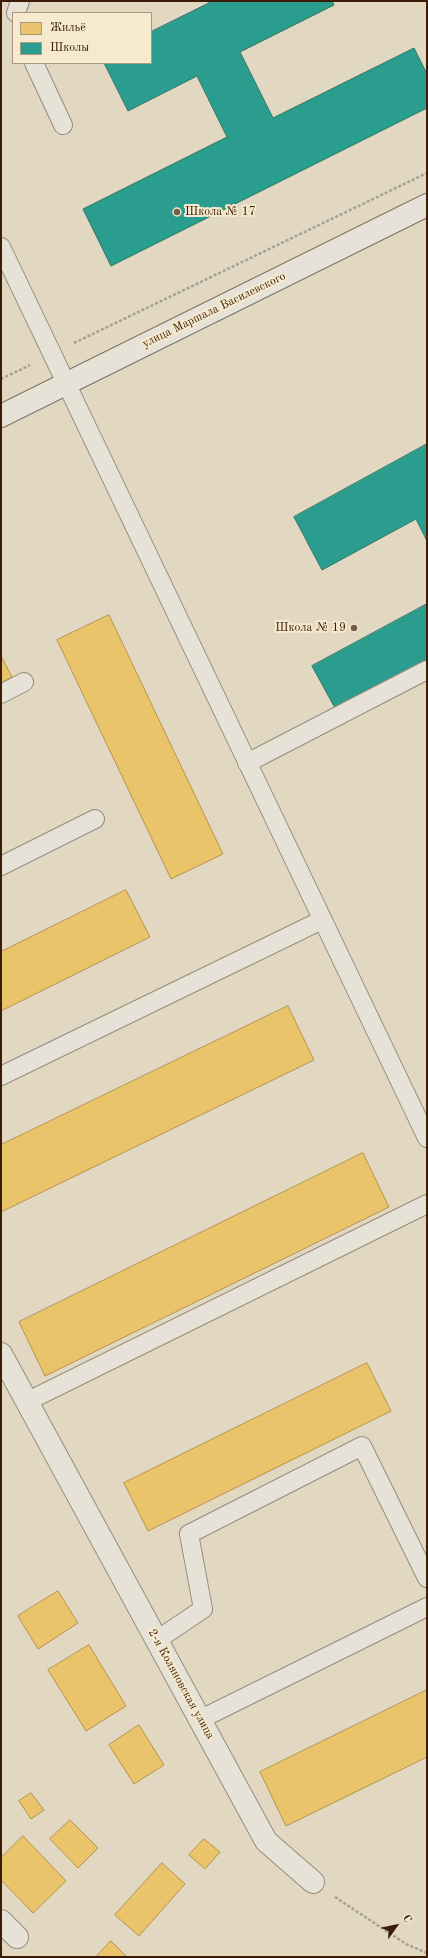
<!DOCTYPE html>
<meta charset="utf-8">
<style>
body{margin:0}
#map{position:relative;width:428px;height:1958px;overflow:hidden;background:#e2d8c2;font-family:"Old Standard TT",serif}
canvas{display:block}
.frame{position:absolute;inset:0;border:2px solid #3b1c07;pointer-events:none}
.legend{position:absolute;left:12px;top:12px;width:140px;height:52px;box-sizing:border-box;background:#f5e9ce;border:1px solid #ab977e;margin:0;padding:5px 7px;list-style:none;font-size:12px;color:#3b1c07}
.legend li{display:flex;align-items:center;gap:8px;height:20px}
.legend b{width:20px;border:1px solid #ab977e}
.north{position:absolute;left:376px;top:1906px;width:40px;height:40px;-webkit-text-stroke:3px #f5e9ce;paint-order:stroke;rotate:57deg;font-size:11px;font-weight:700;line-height:16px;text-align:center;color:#3b1c07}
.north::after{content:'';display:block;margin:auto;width:14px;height:18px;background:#3b1c07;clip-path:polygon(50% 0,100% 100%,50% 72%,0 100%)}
</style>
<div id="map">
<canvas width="428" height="1958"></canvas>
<div class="frame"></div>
<ul class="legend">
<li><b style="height:11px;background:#e9c46a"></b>Жильё</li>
<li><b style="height:11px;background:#2a9d8f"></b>Школы</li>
</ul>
<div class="north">С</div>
</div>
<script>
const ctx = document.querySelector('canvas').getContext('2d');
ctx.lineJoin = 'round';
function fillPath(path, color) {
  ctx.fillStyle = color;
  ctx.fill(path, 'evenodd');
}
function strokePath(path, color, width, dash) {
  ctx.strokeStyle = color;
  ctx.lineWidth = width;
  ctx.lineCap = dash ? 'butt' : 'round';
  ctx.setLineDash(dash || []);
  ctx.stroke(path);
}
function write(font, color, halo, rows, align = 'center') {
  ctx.font = font + ' "Old Standard TT",serif';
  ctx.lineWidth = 4;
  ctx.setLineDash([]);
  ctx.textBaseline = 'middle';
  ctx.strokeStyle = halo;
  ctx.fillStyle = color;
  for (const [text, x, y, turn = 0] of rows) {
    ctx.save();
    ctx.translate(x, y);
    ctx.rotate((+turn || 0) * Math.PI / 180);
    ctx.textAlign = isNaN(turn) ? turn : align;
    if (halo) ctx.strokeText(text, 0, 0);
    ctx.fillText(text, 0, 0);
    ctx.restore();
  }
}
const homes = new Path2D(`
 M109 615 223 854 171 879 57 640Z
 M1 656 12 677 1 683Z
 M126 890 150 937 1 1011V952Z
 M288 1006 314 1060 1 1212V1145Z
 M363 1153 389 1207 45 1376 19 1322Z
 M367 1363 391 1411 148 1531 124 1483Z
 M58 1591 78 1623 38 1649 18 1616Z
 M89 1645 126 1706 86 1731 48 1670Z
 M427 1690V1757L286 1826 260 1772Z
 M139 1725 164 1765 134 1784 109 1745Z
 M31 1793 44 1810 31 1819 19 1801Z
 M70 1820 98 1848 78 1868 50 1839Z
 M23 1836 66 1881 33 1913 1 1880V1858Z
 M204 1839 220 1852 205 1869 189 1855Z
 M162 1863 185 1884 139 1936 115 1915Z
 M111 1941 127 1957H96Z`);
const schools = new Path2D(`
 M213 1H332L334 5 240 52 273 118 414 48 427 74V108L111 266 83 209 227 137 197 76 128 111 104 63H151V32Z
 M427 444V541L416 519 322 570 294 517Z
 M427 604V673L341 719 312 666Z`);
const path = new Path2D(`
 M74 343 427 173
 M1 379 30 365
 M335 1897 406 1944 427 1953`);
const lane = new Path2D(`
 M16 13 20 1
 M34 63 63 125
 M1 247 427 1138
 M1 694 24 682
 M247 763 427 670
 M1 866 95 819
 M1 1076 322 920
 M26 1402 427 1204
 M157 1640 203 1609 189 1534 362 1446 427 1578
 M201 1719 427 1607`);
const street = new Path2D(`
 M1 1354 266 1841 313 1882
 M1 1921 17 1937`);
const secondary = new Path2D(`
 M1 416 427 205`);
const markers = [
 [177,212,4,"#755e48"],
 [354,628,4,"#755e48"]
];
const poiNames = [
 ["Школа № 17",185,212],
 ["Школа № 19",346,628,"right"]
];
const streetNames = [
 ["улица Маршала Василевского",214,310,-26],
 ["2-я Коляновская улица",181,1684,61]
];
fillPath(homes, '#e9c46a');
strokePath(homes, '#b5924c', 1);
fillPath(schools, '#2a9d8f');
strokePath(schools, '#2f7666', 1);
strokePath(lane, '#958c7d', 20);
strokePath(street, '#958c7d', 24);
strokePath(secondary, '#7d7264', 24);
strokePath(path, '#a69f95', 2.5, [3, 2]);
strokePath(lane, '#e7e2d7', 18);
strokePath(street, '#e7e2d7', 22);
strokePath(secondary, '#e7e2d7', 22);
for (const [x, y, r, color] of markers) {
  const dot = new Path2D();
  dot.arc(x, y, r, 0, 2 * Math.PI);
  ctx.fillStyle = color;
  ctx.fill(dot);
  strokePath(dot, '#f5e9ce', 1.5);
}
write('12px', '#3b1c07', '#f5e9ce', poiNames, 'left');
write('12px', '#3b1c07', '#f5e9ce', streetNames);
</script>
